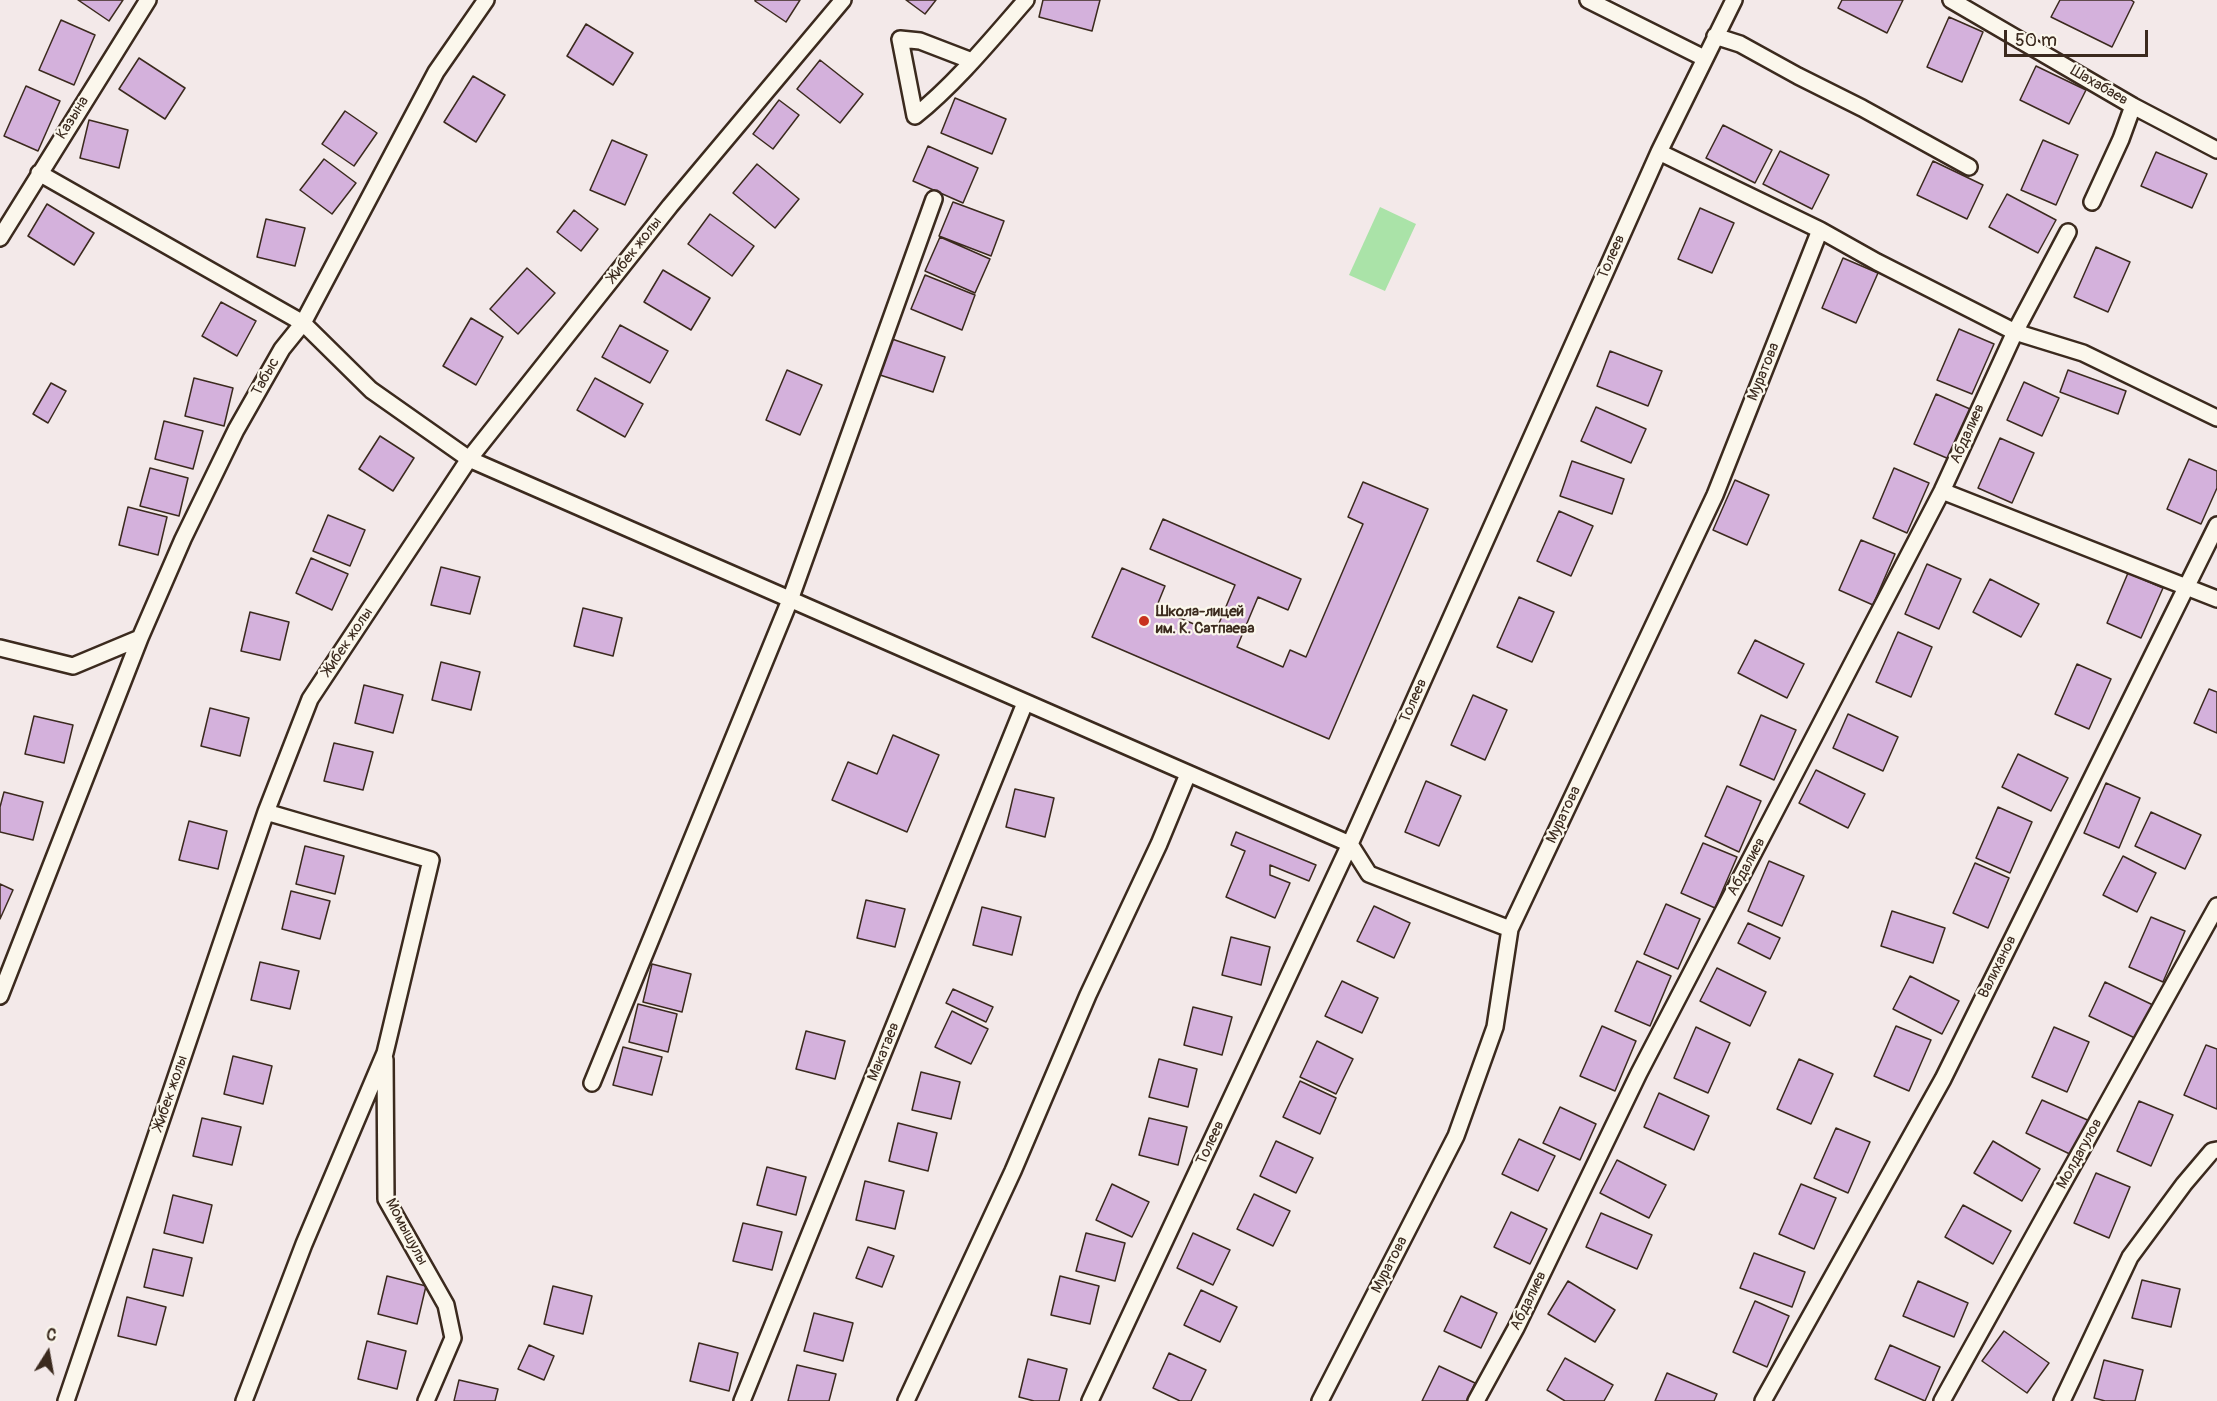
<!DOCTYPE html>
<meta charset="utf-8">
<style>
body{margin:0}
#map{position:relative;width:2217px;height:1401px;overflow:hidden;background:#f3e9e9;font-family:Pangolin,sans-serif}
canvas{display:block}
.north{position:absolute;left:18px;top:1323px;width:60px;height:60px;-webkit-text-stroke:4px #fbf7ec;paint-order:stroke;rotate:11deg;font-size:16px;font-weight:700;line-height:24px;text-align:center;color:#3b2a1e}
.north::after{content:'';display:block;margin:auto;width:21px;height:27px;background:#3b2a1e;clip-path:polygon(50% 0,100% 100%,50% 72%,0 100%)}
.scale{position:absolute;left:2004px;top:30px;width:144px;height:27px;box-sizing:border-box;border:3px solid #3b2a1e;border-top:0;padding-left:8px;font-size:18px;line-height:21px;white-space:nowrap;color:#3b2a1e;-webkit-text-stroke:4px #fbf7ec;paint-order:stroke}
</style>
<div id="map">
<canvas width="2217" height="1401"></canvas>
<div class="north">С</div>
<div class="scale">50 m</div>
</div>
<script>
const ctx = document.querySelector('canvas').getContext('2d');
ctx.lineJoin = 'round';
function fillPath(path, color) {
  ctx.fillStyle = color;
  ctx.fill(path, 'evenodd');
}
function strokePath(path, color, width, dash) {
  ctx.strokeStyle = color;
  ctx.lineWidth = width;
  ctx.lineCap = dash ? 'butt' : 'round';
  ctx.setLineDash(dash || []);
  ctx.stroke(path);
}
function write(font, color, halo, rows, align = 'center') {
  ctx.font = font + ' Pangolin,sans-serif';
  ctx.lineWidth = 4.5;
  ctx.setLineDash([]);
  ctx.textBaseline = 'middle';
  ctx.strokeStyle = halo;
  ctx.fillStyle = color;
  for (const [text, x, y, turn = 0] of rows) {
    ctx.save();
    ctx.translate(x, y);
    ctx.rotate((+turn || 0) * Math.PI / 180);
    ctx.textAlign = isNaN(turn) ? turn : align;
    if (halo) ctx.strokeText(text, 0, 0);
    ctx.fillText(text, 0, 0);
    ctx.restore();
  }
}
const green = new Path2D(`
 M1380 207 1416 224 1385 291 1349 275Z`);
const building = new Path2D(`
 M78 0H123L109 21Z
 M755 0H800L786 22 755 1Z
 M906 0H936L925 14Z
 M1043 0H1100L1092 31 1039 17Z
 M1842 0H1903L1887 33 1838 8Z
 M2060 0H2131L2134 2 2112 47 2051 17Z
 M1949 17 1983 32 1962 82 1927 67Z
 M61 20 95 35 74 85 39 70Z
 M586 24 633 53 613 85 567 56Z
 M139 58 185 88 165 119 119 89Z
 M820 60 863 94 840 123 797 89Z
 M2036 66 2086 90 2069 124 2020 100Z
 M473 76 505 95 476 142 444 122Z
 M26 86 60 101 38 151 4 136Z
 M955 98 1006 119 992 154 941 133Z
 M779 100 799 115 773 149 753 134Z
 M345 111 377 133 354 166 322 144Z
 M89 120 128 130 119 168 80 158Z
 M1723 125 1772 150 1755 183 1706 158Z
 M612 140 647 155 625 205 590 190Z
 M2043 140 2078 155 2056 205 2021 190Z
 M928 146 978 168 963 203 913 181Z
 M1780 151 1829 175 1812 209 1763 184Z
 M2156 152 2207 174 2192 208 2141 186Z
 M324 159 356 183 332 214 300 190Z
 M1933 161 1983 185 1967 219 1917 195Z
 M757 164 799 199 775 228 733 193Z
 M2007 194 2056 220 2038 253 1989 227Z
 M953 202 1004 221 991 256 939 236Z
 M47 204 94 233 74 265 28 236Z
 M1700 208 1734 223 1712 273 1678 259Z
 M574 210 598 229 581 251 557 232Z
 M710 214 754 246 732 276 688 244Z
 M266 219 305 228 295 266 257 257Z
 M940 237 990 259 975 293 925 271Z
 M2096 247 2130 262 2108 312 2074 297Z
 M1843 258 1878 273 1856 323 1822 308Z
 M527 268 555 293 518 334 490 309Z
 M663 270 710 298 691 330 644 302Z
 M925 275 975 295 962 330 911 309Z
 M221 302 256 321 237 356 202 336Z
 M471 318 503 337 476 385 443 366Z
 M620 325 668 351 650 383 602 357Z
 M1959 329 1994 344 1972 394 1937 380Z
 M892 339 945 357 933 392 880 375Z
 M1610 351 1662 371 1648 406 1597 386Z
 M787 370 822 385 800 435 766 420Z
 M2068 370 2126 391 2118 414 2060 392Z
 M194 378 233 388 224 426 185 416Z
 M595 378 643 404 625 437 577 410Z
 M2024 382 2059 398 2042 436 2007 420Z
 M51 383 66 391 48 423 33 414Z
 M1936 394 1970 409 1949 459 1914 444Z
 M1596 407 1646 429 1631 463 1581 441Z
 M164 421 203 431 193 469 155 459Z
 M380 436 414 458 393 491 359 469Z
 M2000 438 2034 453 2012 503 1978 488Z
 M2189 459 2217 471V488L2201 524 2167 509Z
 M1572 461 1624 479 1612 514 1560 496Z
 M150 468 188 478 179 516 140 506Z
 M1894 468 1929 483 1907 533 1873 518Z
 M1735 480 1769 495 1747 545 1713 530Z
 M1363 482 1428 509 1329 739 1092 637 1122 568 1165 586 1156 608 1215 633 1235 585 1150 549 1163 519 1301 579 1288 610 1258 597 1237 647 1283 667 1290 650 1306 657 1363 524 1348 517Z
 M128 507 167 517 158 555 119 545Z
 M1559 511 1593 526 1571 576 1537 561Z
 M328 515 365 530 350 566 313 551Z
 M1861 540 1895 554 1873 605 1839 590Z
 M311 558 348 574 332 610 296 593Z
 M1927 564 1961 579 1939 629 1905 614Z
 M441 567 480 577 470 614 431 605Z
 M2128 573 2163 588 2141 638 2107 623Z
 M1990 579 2039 604 2021 637 1973 612Z
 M1519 597 1554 612 1532 662 1497 647Z
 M583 608 622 618 613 656 574 646Z
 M250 612 289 622 280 660 241 651Z
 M1898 632 1932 647 1911 697 1876 682Z
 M1755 640 1804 664 1787 698 1738 673Z
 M441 662 480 672 471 710 432 700Z
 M2077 664 2111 679 2089 729 2055 714Z
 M364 685 403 695 393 733 355 723Z
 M2209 689 2217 692V733L2194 723Z
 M1473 695 1507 710 1485 760 1451 745Z
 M210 708 249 718 240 756 201 746Z
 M1848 714 1898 737 1883 771 1833 748Z
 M1761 715 1796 730 1774 780 1740 765Z
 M34 716 73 725 64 763 25 754Z
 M893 735 939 755 907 832 832 800 848 762 877 774Z
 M334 743 373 752 363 790 324 781Z
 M2018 754 2068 778 2051 811 2002 787Z
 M1816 770 1865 794 1848 828 1799 803Z
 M1426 781 1461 796 1439 846 1405 832Z
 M2106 783 2140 798 2119 848 2084 833Z
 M1727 786 1761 801 1739 852 1705 836Z
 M1015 789 1054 798 1045 837 1006 827Z
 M4 792 43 802 33 840 0 832V807Z
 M1998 807 2032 822 2010 873 1976 858Z
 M2151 812 2201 835 2185 869 2135 846Z
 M189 821 227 831 218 869 179 860Z
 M1236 832 1316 865 1309 881 1270 865V875L1290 883 1275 918 1226 897 1245 851 1231 845Z
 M1703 843 1737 857 1715 908 1681 893Z
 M305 846 344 856 335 894 296 884Z
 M2123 856 2156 873 2137 912 2103 895Z
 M1769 861 1804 876 1782 926 1748 911Z
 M1975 863 2009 878 1988 928 1953 913Z
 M0 884 13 890 0 919Z
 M291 891 330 901 320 939 282 929Z
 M866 900 905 909 895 947 857 938Z
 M1666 904 1700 919 1678 969 1644 954Z
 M1374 906 1410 923 1394 958 1357 941Z
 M982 907 1021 917 1012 955 973 945Z
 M1892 911 1945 928 1933 963 1881 946Z
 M2151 917 2185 931 2163 982 2129 967Z
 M1748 923 1780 938 1770 959 1738 943Z
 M1231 937 1270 947 1261 985 1222 975Z
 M1637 961 1671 976 1650 1026 1615 1011Z
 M260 962 299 971 290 1009 251 1000Z
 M652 964 691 974 682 1012 643 1002Z
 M1717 968 1766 992 1750 1026 1700 1001Z
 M1910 976 1959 1001 1942 1034 1893 1009Z
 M1342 981 1378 998 1362 1033 1325 1016Z
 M2105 982 2155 1006 2139 1040 2089 1016Z
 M953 989 993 1007 986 1022 946 1003Z
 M638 1004 677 1014 668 1052 629 1042Z
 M1193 1007 1232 1017 1222 1055 1184 1045Z
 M952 1011 988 1029 971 1064 935 1047Z
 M1602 1026 1636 1041 1615 1091 1580 1076Z
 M1896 1026 1931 1040 1909 1091 1874 1076Z
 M1696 1027 1730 1043 1708 1093 1674 1078Z
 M2054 1027 2089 1042 2067 1092 2032 1077Z
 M806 1031 845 1041 835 1079 796 1069Z
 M1317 1041 1353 1059 1336 1094 1300 1077Z
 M2206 1045 2217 1049V1109L2184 1095Z
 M623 1047 662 1057 652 1095 613 1085Z
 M233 1056 272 1066 263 1104 224 1094Z
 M1159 1059 1197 1069 1188 1107 1149 1097Z
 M1799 1059 1833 1074 1811 1124 1777 1109Z
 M921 1072 960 1082 951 1119 912 1110Z
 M1300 1081 1336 1098 1320 1134 1283 1117Z
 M1659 1093 1709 1116 1694 1150 1644 1127Z
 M2042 1100 2092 1122 2076 1157 2026 1133Z
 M2139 1101 2173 1115 2151 1166 2117 1151Z
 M1560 1107 1596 1124 1580 1160 1543 1143Z
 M202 1118 241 1127 232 1165 193 1156Z
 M1149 1118 1187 1127 1178 1165 1139 1155Z
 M898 1123 937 1133 928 1171 889 1161Z
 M1836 1128 1870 1142 1848 1193 1814 1178Z
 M1519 1139 1555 1156 1538 1191 1502 1174Z
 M1276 1141 1313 1158 1296 1193 1260 1176Z
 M1993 1141 2040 1169 2022 1201 1974 1173Z
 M1617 1160 1666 1185 1649 1218 1600 1193Z
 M767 1167 806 1177 796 1215 757 1205Z
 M2096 1173 2130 1187 2109 1238 2074 1223Z
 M865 1181 904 1191 895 1229 856 1220Z
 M1112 1184 1149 1202 1132 1237 1096 1220Z
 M1801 1184 1836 1198 1814 1249 1779 1234Z
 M1254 1194 1290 1211 1273 1246 1237 1229Z
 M173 1195 212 1205 203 1243 164 1233Z
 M1963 1205 2011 1231 1993 1264 1945 1237Z
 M1511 1212 1547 1229 1530 1264 1494 1247Z
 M1601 1213 1652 1235 1637 1269 1586 1247Z
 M743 1223 782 1232 772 1270 733 1261Z
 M1086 1233 1125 1243 1115 1281 1076 1271Z
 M1193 1233 1230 1250 1213 1285 1177 1268Z
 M868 1247 894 1256 882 1287 856 1278Z
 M153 1249 192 1258 183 1296 144 1287Z
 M1754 1253 1805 1272 1792 1307 1740 1288Z
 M387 1276 426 1286 417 1324 378 1314Z
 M1060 1276 1099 1286 1090 1324 1051 1315Z
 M2142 1280 2180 1289 2171 1327 2132 1318Z
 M1568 1281 1615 1310 1595 1342 1548 1314Z
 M1918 1281 1968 1303 1954 1337 1903 1316Z
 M553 1286 592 1296 583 1334 544 1324Z
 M1201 1290 1237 1307 1220 1342 1184 1325Z
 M1461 1296 1497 1313 1481 1348 1444 1331Z
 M127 1297 166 1307 156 1345 118 1336Z
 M1755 1301 1789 1316 1767 1367 1733 1352Z
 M814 1313 853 1323 843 1361 804 1351Z
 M2004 1331 2049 1363 2027 1393 1982 1361Z
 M367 1341 406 1351 397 1389 358 1379Z
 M699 1343 738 1353 729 1391 690 1381Z
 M529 1345 554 1356 544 1380 518 1369Z
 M1890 1345 1940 1367 1925 1401 1875 1379Z
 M1169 1353 1206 1370 1191 1401H1180L1153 1388Z
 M1565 1358 1613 1385 1604 1401H1565L1547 1390Z
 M1028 1359 1067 1369 1059 1401H1034L1019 1397Z
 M2104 1360 2143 1370 2135 1401H2105L2094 1398Z
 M797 1365 836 1374 829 1401H788Z
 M1439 1366 1475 1383 1467 1401H1422Z
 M1667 1373 1717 1394 1714 1401H1655Z
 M459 1380 498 1389 495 1401H454Z`);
const street = new Path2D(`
 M1588 0 1704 58
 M1951 0 2133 106 2217 150
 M1715 36 1740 44 1798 76 1862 108 1969 167
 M972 61 920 41 900 39 915 116C956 83 991 40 1026 0
 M1659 152 1820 230 1877 262 2015 332 2083 353 2217 418
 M39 173 303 323 371 390 469 459 1350 844 1369 874 1510 929
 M2092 202 2121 139 2133 106
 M0 238 148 0
 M1942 491 2217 599
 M0 648 73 666 140 638 183 539 236 430 282 349 303 323 436 72 486 0
 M0 996 140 638
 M385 1059 386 1199 446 1305 453 1338 426 1401
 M592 1083 790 600 934 199
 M66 1401 266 812 310 699 469 459 670 206 843 0
 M244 1401 304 1244 385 1053 431 860 266 812
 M742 1401 1025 703
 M906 1401 1013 1171 1088 995 1159 844 1188 774
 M1090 1401 1350 844 1659 152 1734 0
 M1320 1401 1456 1136 1495 1027 1510 929 1715 495 1820 230
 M1476 1401 1516 1328 1639 1073 1942 491 2015 332 2068 232
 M1763 1401 1943 1079 2217 525
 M1942 1401 2217 906
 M2062 1401 2130 1257 2184 1184 2212 1151 2217 1150`);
const markers = [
 [1144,621,6,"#c8321e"]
];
const streetNames = [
 ["Шахабаев",2099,86,30],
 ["Казына",73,118,-58],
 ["Жибек жолы",635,250,-52],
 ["Толеев",1612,257,-66],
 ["Муратова",1764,372,-68],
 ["Табыс",266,377,-61],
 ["Абдалиев",1968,434,-66],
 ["Жибек жолы",348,642,-56],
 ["Толеев",1414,701,-66],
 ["Муратова",1564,815,-65],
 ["Абдалиев",1747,867,-62],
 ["Валиханов",1998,967,-64],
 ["Макатаев",884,1052,-68],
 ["Жибек жолы",171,1093,-71],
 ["Толеев",1211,1143,-65],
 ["Молдагулов",2080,1154,-61],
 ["Момышулы",406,1232,62],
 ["Муратова",1390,1265,-63],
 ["Абдалиев",1529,1301,-64]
];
const poiNames = [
 ["Школа-лицей",1156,612],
 ["им. К. Сатпаева",1156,629]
];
fillPath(green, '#aae3a8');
fillPath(building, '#d4b1dc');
strokePath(building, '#3b2a1e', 1.5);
strokePath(street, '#3b2a1e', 20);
strokePath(street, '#fbf7ec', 15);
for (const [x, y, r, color] of markers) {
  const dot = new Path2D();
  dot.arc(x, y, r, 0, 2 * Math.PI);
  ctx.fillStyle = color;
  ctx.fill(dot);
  strokePath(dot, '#fbf7ec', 2);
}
write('15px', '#3b2a1e', '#fbf7ec', streetNames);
write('bold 15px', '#3b2a1e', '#fbf7ec', poiNames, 'left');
</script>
